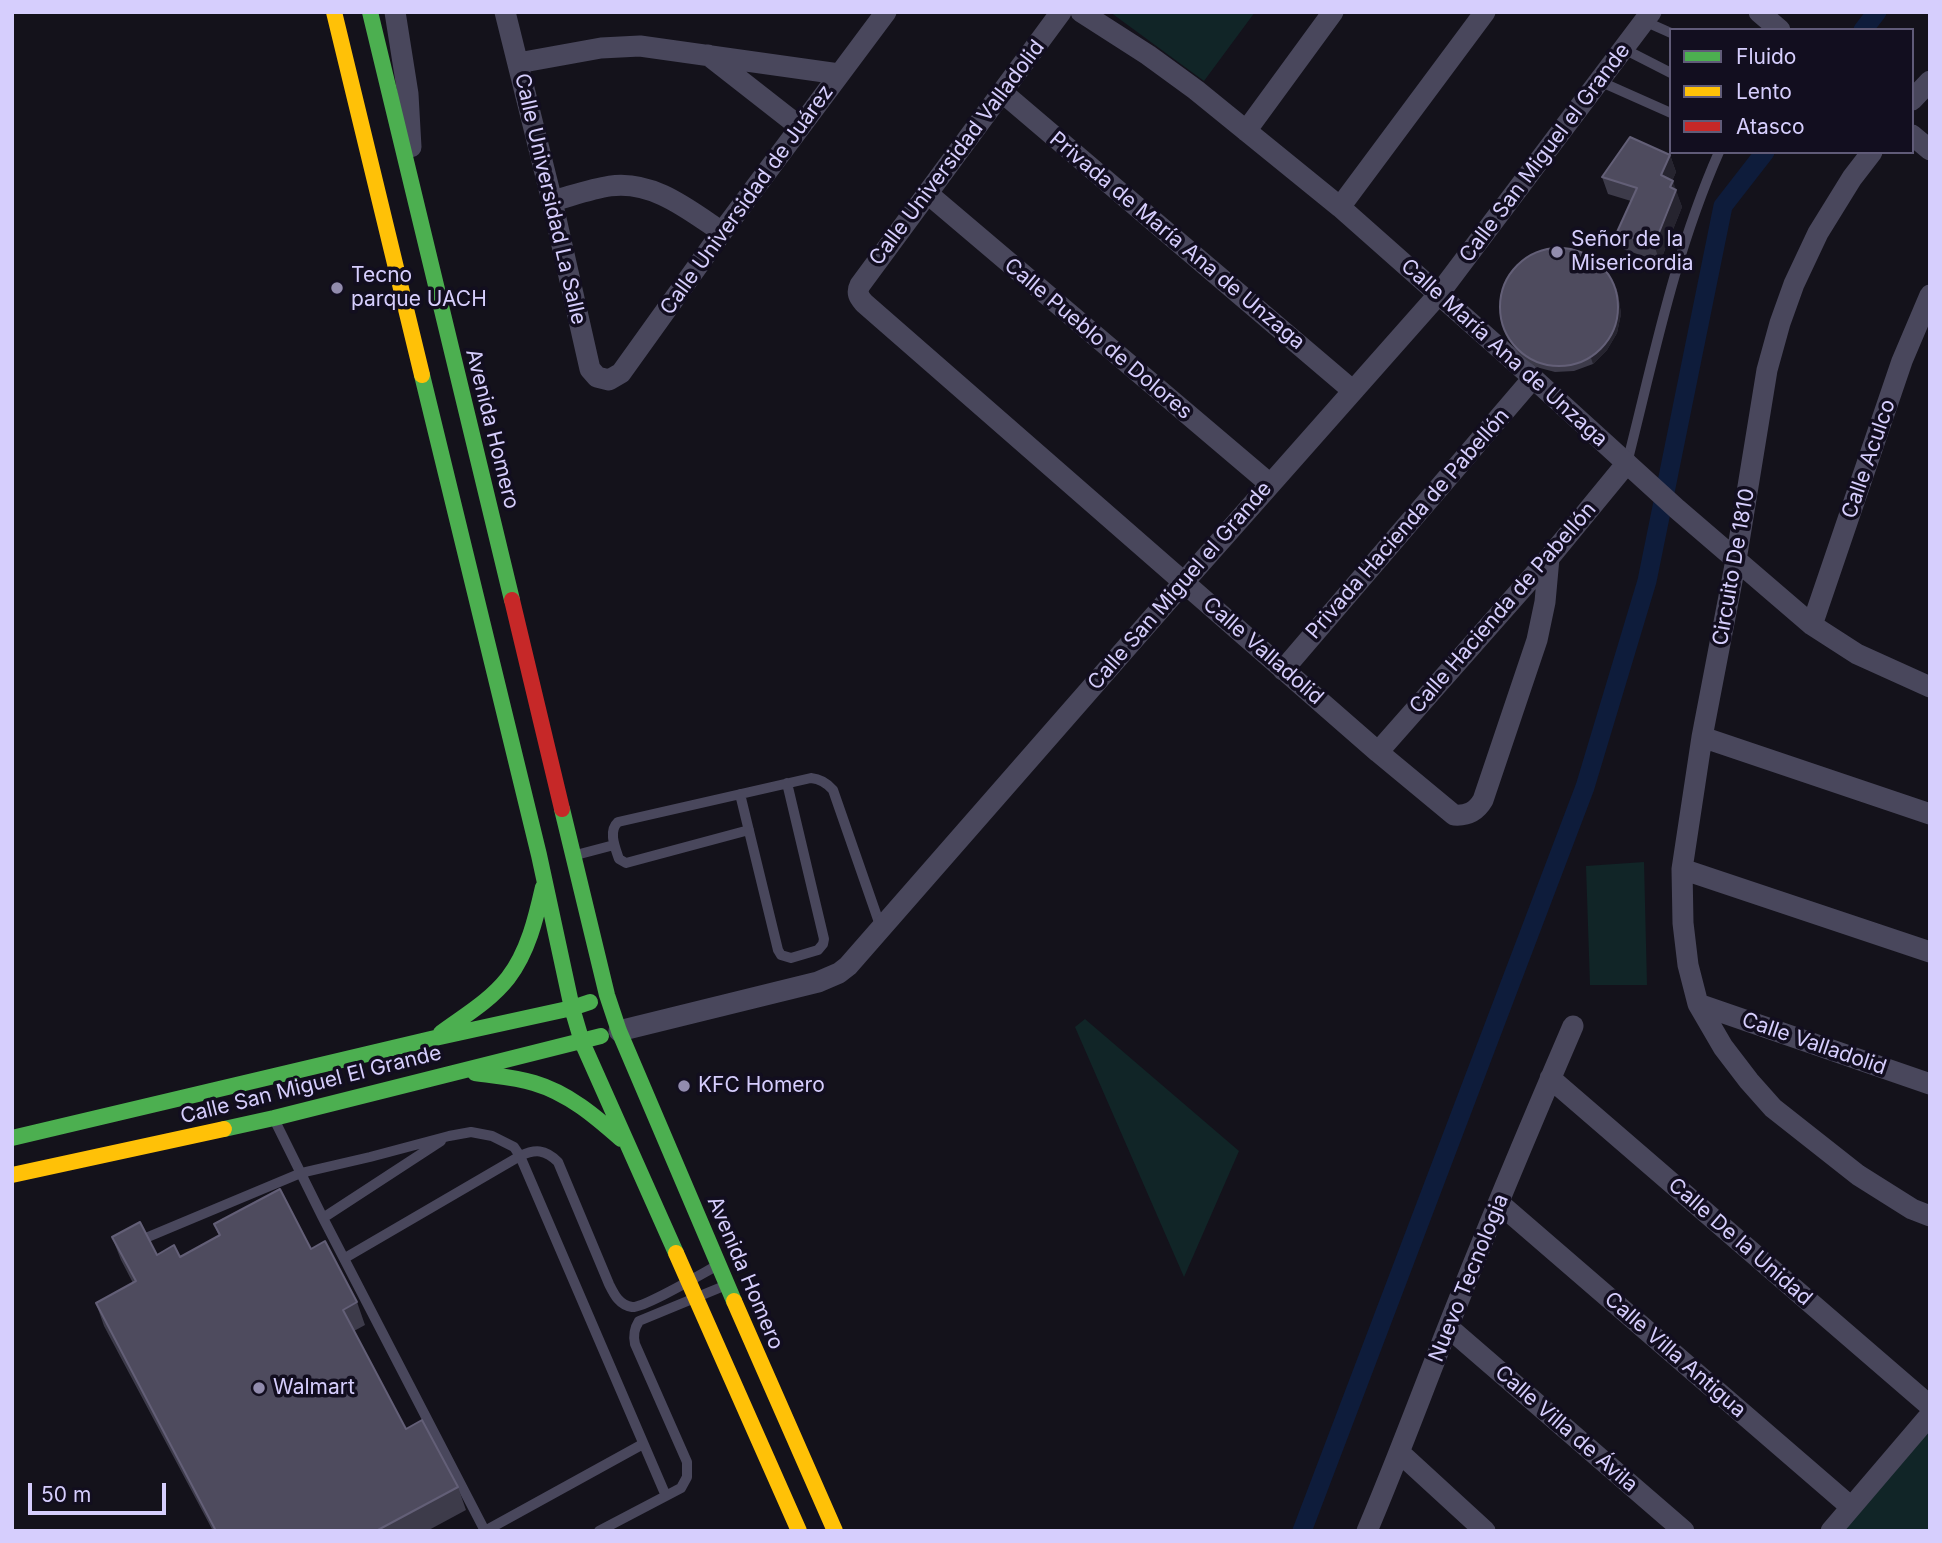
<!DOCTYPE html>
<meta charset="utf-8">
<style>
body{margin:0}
#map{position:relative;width:1942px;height:1543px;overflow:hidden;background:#14121b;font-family:Inter,sans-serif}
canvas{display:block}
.frame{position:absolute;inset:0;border:14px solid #d6cefd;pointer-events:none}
.legend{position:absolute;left:1669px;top:28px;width:245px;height:126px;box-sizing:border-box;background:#120e1f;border:2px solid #605b78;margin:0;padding:9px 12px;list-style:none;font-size:21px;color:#d6cefd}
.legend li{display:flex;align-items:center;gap:14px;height:35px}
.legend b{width:35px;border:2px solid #605b78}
.scale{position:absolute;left:28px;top:1483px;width:138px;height:32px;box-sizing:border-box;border:4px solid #d6cefd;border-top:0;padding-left:9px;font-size:21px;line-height:24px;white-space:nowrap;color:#d6cefd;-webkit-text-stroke:5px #120e1f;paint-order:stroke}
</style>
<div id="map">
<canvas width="1942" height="1543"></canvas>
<div class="frame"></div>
<ul class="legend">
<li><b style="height:9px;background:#4caf50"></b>Fluido</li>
<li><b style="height:9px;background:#ffc107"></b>Lento</li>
<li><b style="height:9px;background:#c62828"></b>Atasco</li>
</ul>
<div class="scale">50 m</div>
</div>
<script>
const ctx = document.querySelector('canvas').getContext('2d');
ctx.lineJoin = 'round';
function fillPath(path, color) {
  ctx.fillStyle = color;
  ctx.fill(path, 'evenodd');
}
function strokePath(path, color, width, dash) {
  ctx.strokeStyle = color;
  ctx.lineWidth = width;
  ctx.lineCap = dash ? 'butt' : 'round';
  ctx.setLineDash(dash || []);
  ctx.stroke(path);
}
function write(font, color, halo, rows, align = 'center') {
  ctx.font = font + ' Inter,sans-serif';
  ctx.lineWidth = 7;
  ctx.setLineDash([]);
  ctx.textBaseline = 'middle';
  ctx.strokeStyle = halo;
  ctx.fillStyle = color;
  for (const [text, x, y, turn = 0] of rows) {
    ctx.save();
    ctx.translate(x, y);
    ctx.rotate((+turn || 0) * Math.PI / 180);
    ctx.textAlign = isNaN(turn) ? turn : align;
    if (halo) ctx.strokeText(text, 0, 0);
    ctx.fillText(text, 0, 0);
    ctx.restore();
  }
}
const green = new Path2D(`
 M1110 12H1255L1204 81Z
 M1644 862 1647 985H1590L1586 866Z
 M1085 1019 1239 1151 1184 1277 1075 1027Z
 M1930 1429V1531H1842Z`);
const canal = new Path2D(`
 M1863 30 1877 12
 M1302 1531 1585 787 1647 581 1723 206 1765 152`);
const lane = new Path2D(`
 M1644 21 1671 33
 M1624 49 1671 73
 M1599 81 1671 113
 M1627 463C1654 357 1674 254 1719 152
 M740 794 778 950 781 955 791 958 818 950 823 944 824 939 787 783
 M749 830 626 863 619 859C615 847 608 831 618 822L811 778C821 779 827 783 833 790L881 928
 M576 855 614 845
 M274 1119 323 1218 485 1531
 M323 1218 441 1141
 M136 1242 301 1173 370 1157 449 1136 471 1132 492 1136 514 1147 520 1156 666 1496
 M345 1258 520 1156C535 1149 545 1149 558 1162L609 1284C614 1294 619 1305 632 1307 644 1308 703 1273 718 1265
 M485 1531 643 1444
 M599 1531 681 1488 687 1477V1462L635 1344C633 1335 634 1329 639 1321L724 1286`);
const street = new Path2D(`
 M395 12 408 94 411 147
 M505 12 552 201 590 369 597 377 609 380 621 373 722 232 886 12
 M1061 12 860 285C856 293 859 297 864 303L1378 752 1454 815C1467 816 1476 812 1483 800L1537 640 1545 602 1549 558
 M1081 12 1148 55 1196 90 1340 207 1533 378 1677 509 1812 625 1857 654 1930 687
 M1759 12 1780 30
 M708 55 800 127
 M518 63 601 48 640 46 839 74
 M1002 92 1352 390
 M1912 100 1930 81
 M1246 131 1333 12
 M1912 135 1930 150
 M1872 152 1852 178 1818 233 1794 284 1780 323 1767 370 1736 560 1702 737 1682 869 1683 923 1688 965 1698 1004 1723 1047 1749 1081 1773 1108 1858 1175 1912 1209 1930 1216
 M927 193 1270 484
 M552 201C571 196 591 189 610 186 653 180 689 210 722 232
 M1340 207 1485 12
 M1812 625 1902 361 1930 295
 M1283 670 1533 378
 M1702 737 1930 814
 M1378 752 1549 558 1627 463
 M1682 869 1930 952
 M1698 1004 1930 1084
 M619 1031 818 982 839 973 848 966 1184 582 1438 295 1651 12
 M1550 1078 1930 1406
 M1499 1203 1851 1507
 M1448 1327 1684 1531
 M1400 1453 1485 1531
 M1367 1531C1396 1463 1421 1395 1448 1327 1488 1226 1530 1126 1573 1026
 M1831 1531 1930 1415`);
const fast = new Path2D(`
 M370 12 512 600
 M422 375 539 855 572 1008 582 1042 676 1253
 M562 809 607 995 619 1031 734 1301
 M441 1033C464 1016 490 1001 508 978 528 952 536 918 543 887
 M475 1073C495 1076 515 1077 534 1083 568 1093 595 1116 621 1139
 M224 1129 274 1118 601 1036
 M12 1138 435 1038 572 1008 590 1002`);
const slow = new Path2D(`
 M334 12 422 375
 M12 1175 224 1129
 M676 1253 799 1531
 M734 1301 835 1531`);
const jam = new Path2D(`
 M512 600 562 809`);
const wall = new Path2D(`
 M1670 155 1676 172 1672 181 1682 207 1660 262 1623 249 1617 232 1631 201 1608 194 1602 177Z
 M1616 288 1618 294 1621 314 1617 333 1607 350 1593 364 1574 371 1555 372 1536 367 1520 355 1508 339 1506 334Z
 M214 1224 311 1249 357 1302 365 1325 354 1331 406 1429 458 1487 466 1510 427 1531H213L104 1326 96 1303 133 1283 121 1260 112 1237 157 1255 180 1257 219 1236Z`);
const shadedWall = new Path2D(`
 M1670 155 1676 172 1667 193 1661 175Z
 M1673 181 1682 207 1660 262 1654 245 1670 187Z
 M1616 288 1618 294 1621 314 1617 333 1607 350 1593 364 1591 358Z`);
const building = new Path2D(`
 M1630 137 1670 155 1661 175 1673 181 1670 187 1676 190 1654 245 1617 232 1637 188 1602 177Z
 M1500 307a59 59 0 1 1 118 0a59 59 0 1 1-118 0Z
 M280 1189 311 1249 325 1241 357 1302 343 1310 406 1429 422 1420 458 1487 376 1531H216L96 1303 136 1281 112 1237 140 1222 157 1255 174 1245 180 1257 220 1235 214 1224Z`);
const markers = [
 [1557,252,7,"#928cae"],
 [337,288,7,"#928cae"],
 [684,1086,7,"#928cae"],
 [259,1388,7,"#928cae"]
];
const streetNames = [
 ["Calle Universidad Valladolid",957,153,-53],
 ["Calle San Miguel el Grande",1545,153,-53],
 ["Calle Universidad La Salle",550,199,77],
 ["Calle Universidad de Juárez",747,200,-54],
 ["Privada de María Ana de Unzaga",1177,241,40],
 ["Calle Pueblo de Dolores",1098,339,40],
 ["Calle María Ana de Unzaga",1504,353,42],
 ["Avenida Homero",492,429,76],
 ["Calle Aculco",1869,459,-71],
 ["Privada Hacienda de Pabellón",1408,524,-49],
 ["Circuito De 1810",1734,567,-80],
 ["Calle San Miguel el Grande",1180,586,-49],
 ["Calle Hacienda de Pabellón",1503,608,-49],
 ["Calle Valladolid",1263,651,41],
 ["Calle Valladolid",1814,1044,19],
 ["Calle San Miguel El Grande",311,1085,-14],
 ["Calle De la Unidad",1740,1242,41],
 ["Avenida Homero",745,1273,67],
 ["Nuevo Tecnologia",1469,1278,-68],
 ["Calle Villa Antigua",1675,1355,41],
 ["Calle Villa de Ávila",1566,1429,41]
];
const poiNames = [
 ["Señor de la",1571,240],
 ["Misericordia",1571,264],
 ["Tecno",351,276],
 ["parque UACH",351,300],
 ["KFC Homero",698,1086],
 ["Walmart",273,1388]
];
fillPath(green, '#112527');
strokePath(canal, '#0e1c3b', 19);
strokePath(lane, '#49475c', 10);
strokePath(street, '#49475c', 21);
strokePath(fast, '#4caf50', 16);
strokePath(slow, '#ffc107', 16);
strokePath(jam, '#c62828', 16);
fillPath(wall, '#3d3b4a');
fillPath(shadedWall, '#26242f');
fillPath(building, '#4e4b5e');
strokePath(building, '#635f77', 2);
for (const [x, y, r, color] of markers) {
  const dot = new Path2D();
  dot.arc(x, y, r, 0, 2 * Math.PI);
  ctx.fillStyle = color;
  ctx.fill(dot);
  strokePath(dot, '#120e1f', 2.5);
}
write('21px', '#d6cefd', '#120e1f', streetNames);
write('21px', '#d6cefd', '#120e1f', poiNames, 'left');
</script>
